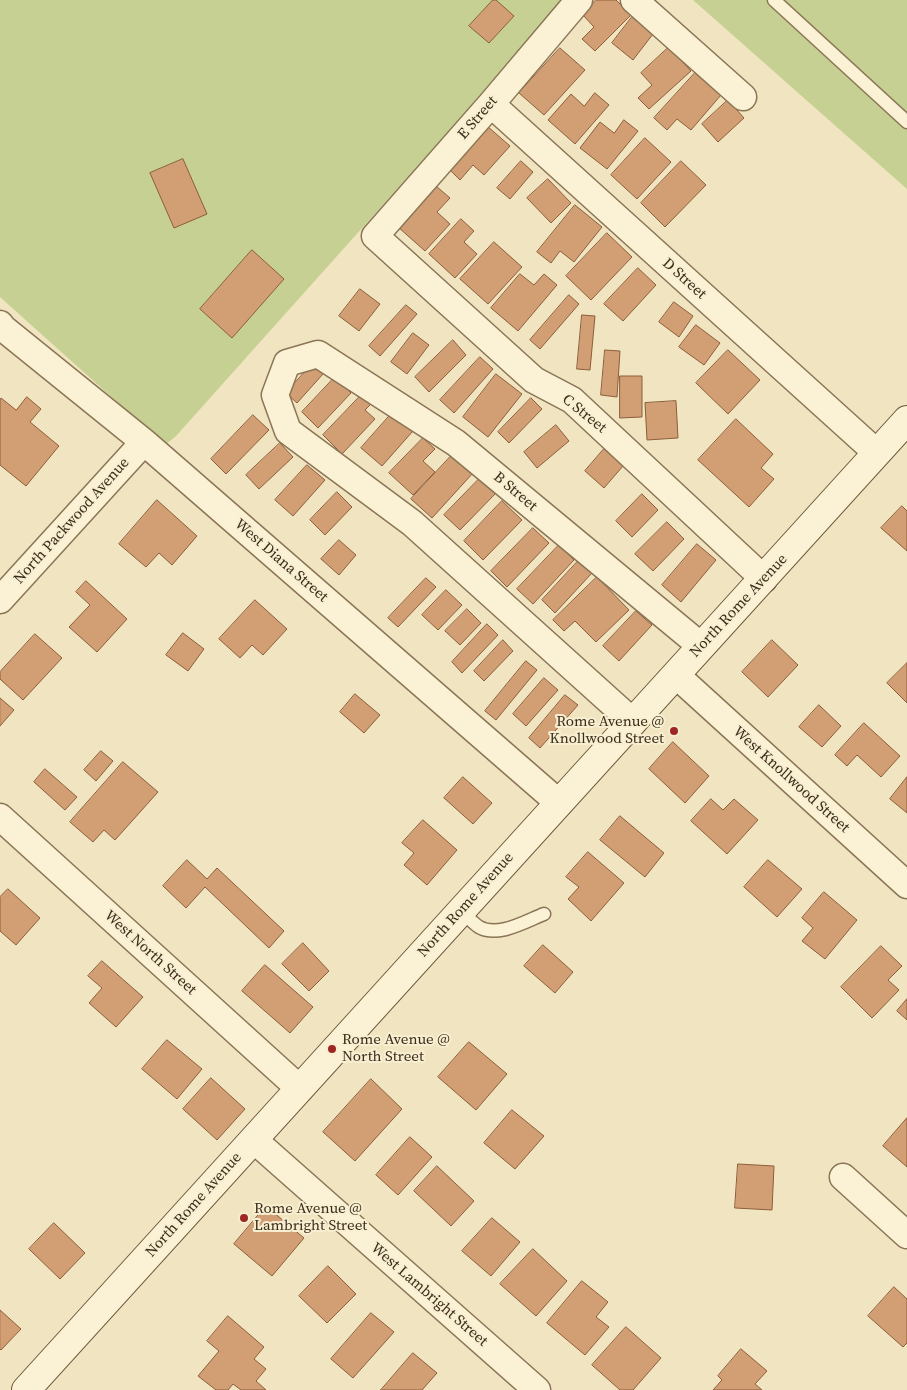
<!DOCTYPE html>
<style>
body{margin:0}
canvas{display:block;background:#f1e4c0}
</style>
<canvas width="907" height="1390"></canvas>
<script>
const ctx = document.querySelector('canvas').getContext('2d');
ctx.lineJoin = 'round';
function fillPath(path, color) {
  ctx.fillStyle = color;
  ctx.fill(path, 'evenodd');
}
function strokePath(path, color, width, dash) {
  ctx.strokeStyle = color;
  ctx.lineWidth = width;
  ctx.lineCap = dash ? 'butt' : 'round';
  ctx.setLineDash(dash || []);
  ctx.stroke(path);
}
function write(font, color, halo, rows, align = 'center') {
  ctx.font = font + ' "Source Serif 4",serif';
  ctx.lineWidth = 4;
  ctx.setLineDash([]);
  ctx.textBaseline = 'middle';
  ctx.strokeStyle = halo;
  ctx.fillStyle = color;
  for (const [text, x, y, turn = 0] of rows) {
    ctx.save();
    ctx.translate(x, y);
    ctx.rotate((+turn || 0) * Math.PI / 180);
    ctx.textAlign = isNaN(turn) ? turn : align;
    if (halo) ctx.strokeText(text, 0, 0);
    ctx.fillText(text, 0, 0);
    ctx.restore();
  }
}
const green = new Path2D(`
 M0 0H566L176 436 165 445 0 297Z
 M693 0H907V189Z`);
const building = new Path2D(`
 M493 0H496L514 16 489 43 469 26Z
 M596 0H616L631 15 595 51 582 39 594 27 582 14Z
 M632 17 653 34 633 60 612 43Z
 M669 47 691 71 649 109 638 98 652 85 641 73Z
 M560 48 585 70 544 115 519 93Z
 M695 73 721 95 691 130 677 119 667 130 654 118Z
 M595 93 609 105 575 144 548 120 571 94 584 106Z
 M728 100 744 118 718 142 702 124Z
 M624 120 638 131 607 169 580 148 600 122 614 133Z
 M487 126 510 146 484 175 473 165 460 180 449 169Z
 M645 138 671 162 637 199 611 175Z
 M183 159 207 214 174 228 150 173Z
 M521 161 533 172 510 199 497 188Z
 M681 161 706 185 665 227 641 203Z
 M548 179 571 203 551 223 527 198Z
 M436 186 450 198 437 212 450 224 425 251 398 227Z
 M575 205 602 227 574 262 560 251 551 263 537 252Z
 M461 219 474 231 464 242 477 254 455 278 429 254Z
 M607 233 632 257 591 300 566 276Z
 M494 242 522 267 488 304 460 279Z
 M252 250 284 279 232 338 200 309Z
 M638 268 656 285 623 321 604 304Z
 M520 274 534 285 544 274 557 285 518 331 491 308Z
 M360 289 380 304 359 331 339 316Z
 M569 295 579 304 540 349 530 340Z
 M674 302 693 316 679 337 659 322Z
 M406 305 417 314 380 356 369 346Z
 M582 315 595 316 590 370 577 369Z
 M696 325 720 343 704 365 679 347Z
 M413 333 429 345 407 374 391 362Z
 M453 340 466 355 429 392 415 377Z
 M605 350 620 351 617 397 601 395Z
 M728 350 760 380 728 414 696 383Z
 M480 357 493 369 454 413 440 400Z
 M312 364 323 374 297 403 286 393Z
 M496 374 522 394 488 437 463 417Z
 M620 376H642V417L620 418Z
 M335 377 351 393 318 428 302 412Z
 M366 390 376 399 365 410 375 419 342 454 323 435Z
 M27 397 41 409 30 422 59 446 26 486 0 465V400L1 398 16 410Z
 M531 398 542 409 509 443 498 432Z
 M676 401 678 438 647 440 645 403Z
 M392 413 413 431 382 466 361 448Z
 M253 415 269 430 226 474 211 459Z
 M736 419 773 454 761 468 774 479 749 507 698 460Z
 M556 425 569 441 537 468 524 452Z
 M423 438 435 449 423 461 435 472 413 495 389 473Z
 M280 443 293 457 259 489 246 475Z
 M604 449 623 466 604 488 585 471Z
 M452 455 473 473 432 518 411 499Z
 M307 465 325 480 293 516 275 500Z
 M480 478 496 493 460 530 444 515Z
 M337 492 352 507 325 535 310 520Z
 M642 494 658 510 632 537 616 521Z
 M157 500 197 536 172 565 159 553 146 567 119 544Z
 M502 501 522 520 483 560 464 541Z
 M902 506 907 511V551L881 528Z
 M667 522 684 539 653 571 635 554Z
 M533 528 549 543 507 587 491 571Z
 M339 540 356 555 339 575 321 559Z
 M697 544 716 560 681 602 662 585Z
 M559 545 574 560 533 604 517 589Z
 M579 560 592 573 555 613 542 600Z
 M597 577 629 610 596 642 575 621 564 631 553 620Z
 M426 578 436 587 398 627 388 618Z
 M86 581 127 619 97 652 69 627 90 605 76 592Z
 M446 590 462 605 438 630 422 615Z
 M255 600 287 629 263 655 252 645 240 658 219 639Z
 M467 609 481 623 460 645 445 631Z
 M636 611 652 625 619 661 603 646Z
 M487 624 498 635 462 673 452 662Z
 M183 633 204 649 188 671 166 655Z
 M35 634 62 658 23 700 0 679V672Z
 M503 640 513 651 484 681 474 671Z
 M772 640 798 665 768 697 742 672Z
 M526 661 537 670 496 720 485 711Z
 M907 663V703L887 683Z
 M544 678 558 690 526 726 513 714Z
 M355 694 380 715 364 733 340 712Z
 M565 695 578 705 540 748 529 738Z
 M0 698 14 710 0 726Z
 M819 705 841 726 822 747 799 727Z
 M864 723 900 756 881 777 857 755 847 766 835 755Z
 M673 742 709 776 685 803 649 769Z
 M101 751 113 761 96 781 84 770Z
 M123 762 158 792 115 840 104 830 93 842 70 822Z
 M45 769 77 797 65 810 34 782Z
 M463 777 492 803 473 824 444 798Z
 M907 777V813L890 799Z
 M711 799 723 810 734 799 758 820 727 854 691 821Z
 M620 816 664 853 645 877 600 840Z
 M423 820 457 850 427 885 404 865 414 853 402 843Z
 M588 852 624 883 591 921 568 899 579 887 566 877Z
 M187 860 207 879 217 868 284 931 269 948 205 887 186 908 163 886Z
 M768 860 802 889 777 917 744 887Z
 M8 889 40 918 16 945 0 931V897Z
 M824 892 857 920 825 959 802 941 813 928 802 918Z
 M303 943 329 971 309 991 282 964Z
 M543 945 573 972 555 993 524 966Z
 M881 946 902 966 888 980 899 990 872 1018 841 987Z
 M102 961 143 997 116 1027 89 1003 102 988 88 976Z
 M265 965 313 1007 290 1033 242 991Z
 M907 999V1020L897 1011Z
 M167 1040 202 1069 177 1099 142 1069Z
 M469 1042 507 1074 476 1110 438 1077Z
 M211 1078 245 1109 217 1140 183 1109Z
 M371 1079 402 1109 355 1161 323 1132Z
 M512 1110 544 1136 515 1169 484 1143Z
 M907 1118V1167L883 1146Z
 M410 1137 432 1157 398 1195 376 1175Z
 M738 1164 774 1166 772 1210 735 1208Z
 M437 1166 474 1201 451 1226 414 1191Z
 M266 1206 304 1238 272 1276 234 1244Z
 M492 1218 520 1242 491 1276 462 1251Z
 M54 1223 85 1253 60 1279 29 1249Z
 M533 1249 567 1281 536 1316 500 1284Z
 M328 1266 356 1294 327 1323 299 1296Z
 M582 1281 608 1302 596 1317 609 1327 585 1355 547 1323Z
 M894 1287 907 1299V1343L903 1347 868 1316Z
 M0 1310 21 1329 1 1350 0 1349Z
 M371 1313 394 1332 353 1378 331 1359Z
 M228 1316 264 1347 254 1359 266 1369 256 1381 266 1390H241L233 1384 228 1390H216L198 1376 219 1351 207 1341Z
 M626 1327 661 1358 633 1390H620L592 1365Z
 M741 1349 767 1371 755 1384 762 1390H713L722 1380 718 1376Z
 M413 1353 437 1373 422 1390H381Z`);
const lane = new Path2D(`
 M774 0 907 122
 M460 911C467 916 473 923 479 927 498 938 526 921 544 914`);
const street = new Path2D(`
 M579 0 491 104 375 236 534 380 572 400 764 579
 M634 0 743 97
 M491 104 877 453
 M0 324 3 328 144 442 559 803
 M0 600 144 442
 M676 675 907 885
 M633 722 412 523 288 431 275 395 287 363 318 354 456 443 701 646
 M0 817 300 1089
 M254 1140 537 1390
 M843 1177 907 1235`);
const secondary = new Path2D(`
 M26 1390 907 420`);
const markers = [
 [674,731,5,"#9f2622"],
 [332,1049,5,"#9f2622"],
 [244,1218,5,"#9f2622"]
];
const streetNames = [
 ["E Street",478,118,-49],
 ["D Street",684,279,42],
 ["C Street",584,414,39],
 ["B Street",515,492,40],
 ["North Packwood Avenue",72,521,-48],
 ["West Diana Street",281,561,41],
 ["North Rome Avenue",739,606,-47],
 ["West Knollwood Street",791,780,42],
 ["North Rome Avenue",466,905,-48],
 ["West North Street",150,953,42],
 ["North Rome Avenue",194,1205,-48],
 ["West Lambright Street",429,1295,41]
];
const poiNames = [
 ["Rome Avenue @",664,722,"right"],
 ["Knollwood Street",664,739,"right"],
 ["Rome Avenue @",342,1040],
 ["North Street",342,1057],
 ["Rome Avenue @",254,1209],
 ["Lambright Street",254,1226]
];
fillPath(green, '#c6d093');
fillPath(building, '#d29e73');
strokePath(building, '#8c5e3b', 1);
strokePath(lane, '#8b7557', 15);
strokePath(street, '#8b7557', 29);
strokePath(secondary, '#6d553a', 30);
strokePath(lane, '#fbf1d4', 12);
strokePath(street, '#fbf1d4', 26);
strokePath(secondary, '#fbf1d4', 28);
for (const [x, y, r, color] of markers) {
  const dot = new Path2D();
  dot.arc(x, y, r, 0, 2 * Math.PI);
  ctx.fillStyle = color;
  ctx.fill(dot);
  strokePath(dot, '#f8eed0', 2);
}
write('15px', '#3a2c1c', '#f8eed0', streetNames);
write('15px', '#3a2c1c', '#f8eed0', poiNames, 'left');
</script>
